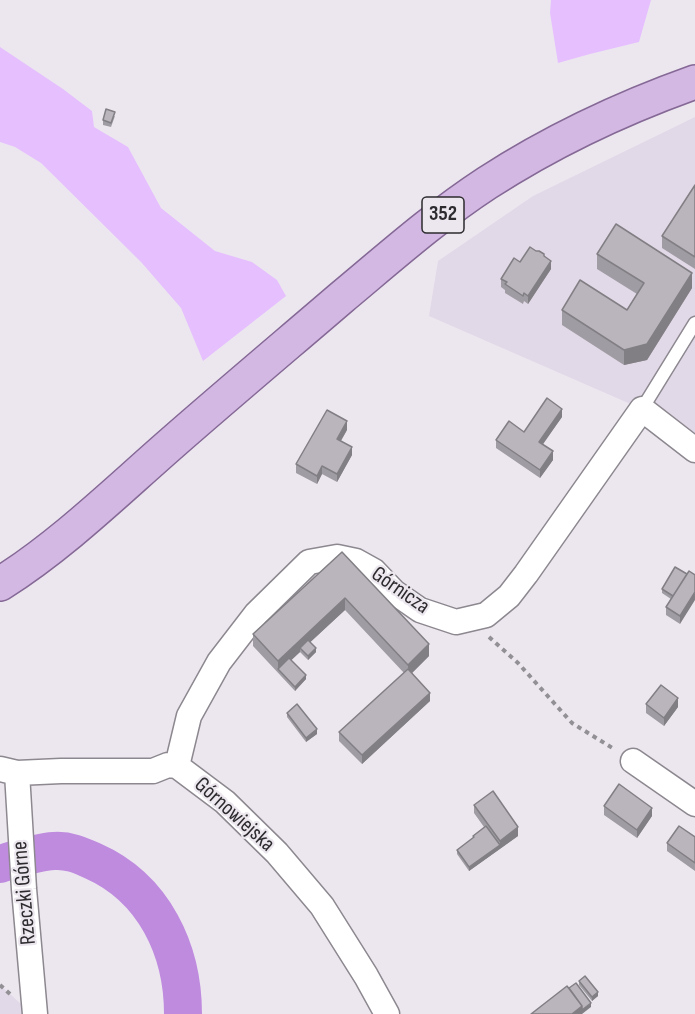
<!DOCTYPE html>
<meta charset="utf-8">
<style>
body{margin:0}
canvas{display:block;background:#ece7ef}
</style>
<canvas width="695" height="1014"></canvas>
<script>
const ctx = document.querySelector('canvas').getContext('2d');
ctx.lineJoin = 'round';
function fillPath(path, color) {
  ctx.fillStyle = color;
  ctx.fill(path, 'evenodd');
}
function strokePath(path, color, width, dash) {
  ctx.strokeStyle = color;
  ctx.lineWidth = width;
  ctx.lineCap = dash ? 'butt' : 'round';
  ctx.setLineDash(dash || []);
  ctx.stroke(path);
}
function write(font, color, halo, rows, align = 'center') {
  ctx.font = font + ' "Sofia Sans Condensed",sans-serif';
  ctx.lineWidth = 4.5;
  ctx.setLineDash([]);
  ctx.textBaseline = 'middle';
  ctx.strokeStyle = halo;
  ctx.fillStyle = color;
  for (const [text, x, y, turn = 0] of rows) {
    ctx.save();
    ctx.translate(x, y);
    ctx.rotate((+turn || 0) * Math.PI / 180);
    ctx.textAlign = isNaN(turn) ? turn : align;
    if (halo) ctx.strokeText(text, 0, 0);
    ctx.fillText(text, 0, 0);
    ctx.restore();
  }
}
const built = new Path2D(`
 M695 117V441L642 409 429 316 438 261 533 196Z
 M0 985 32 1014H0Z`);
const green = new Path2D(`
 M551 0H651L639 42 590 54 558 63 550 13Z
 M0 47 63 89 92 111 94 127 128 147 161 208 215 251 252 262 277 280 286 296 203 361 181 308 141 262 41 163 15 147 0 142Z`);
const river = new Path2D(`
 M0 864C17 859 36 852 54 851 68 850 80 855 93 861 154 888 183 950 183 1014`);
const path = new Path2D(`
 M489 637 518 663 572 723 614 749
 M0 985 10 994`);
const service = new Path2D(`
 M642 409 695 323`);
const minor = new Path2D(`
 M633 761 695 804
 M177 766 189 716 219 662 256 614 309 562 337 557 356 561 374 571 394 592 420 610 456 622 486 615 509 596 526 574 642 409 695 450
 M0 769 17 773 61 771H153L168 765 177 766 225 802 277 853 322 906 366 976 387 1014
 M17 773 24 889 35 1014`);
const primary = new Path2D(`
 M0 584C62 545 117 491 172 443 228 394 285 346 341 298 389 258 435 217 487 183 552 141 622 108 695 82`);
const wall = new Path2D(`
 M115 116 111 127 103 125V120Z
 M695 185V269L662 248V236Z
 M597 254 692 288 647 360 624 365 562 325V310H627L637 294 597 269Z
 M544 256 551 269 528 304 524 301 523 304 505 293V290L501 287V279L520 262Z
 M562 417 542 444 553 460 540 478 496 448V440L524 432Z
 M347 430 341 441 352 455 337 482 322 474 317 484 296 473V464Z
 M342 552 429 656 412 673 430 701 362 764 339 741V732L404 673 345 610 310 642 316 652 308 660 300 652 291 660 306 679 295 691 253 646V634Z
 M687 574 680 624 666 615V607L671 599 662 593V589Z
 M646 704 678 707 664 726 646 713Z
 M287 713 317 734 306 742 287 717Z
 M474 805 518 836 469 871 457 854V850L473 838V836L484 827 474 813Z
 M604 806 652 816 637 838 604 815Z
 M695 837V871L667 851V843Z
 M579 981 598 996 592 1001 579 985Z`);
const shadedWall = new Path2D(`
 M551 261V269L528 304V296Z
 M692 273V288L647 360 624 365V350Z
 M562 409V417L539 450V442Z
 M347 421V430L337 447V439Z
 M352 447V455L337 482V474Z
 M553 451V460L540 478V470Z
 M322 466V474L317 484V476Z
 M695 592V600L680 624V616Z
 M345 598V610L302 650 300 648V652L280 671 278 669V661Z
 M429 644V656L408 677V665Z
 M316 648V652L308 660V656Z
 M306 675V679L295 691V687Z
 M430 693V701L362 764V755Z
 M678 698V707L664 726V718Z
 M317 729V734L306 742V738Z
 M652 808V816L637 838V830Z
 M518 827V836L469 871V867L500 845V841Z
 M598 992V996L592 1001V997Z
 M591 1003V1007L582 1014H572L582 1006Z`);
const building = new Path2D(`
 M106 109 115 112 111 123 103 120Z
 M695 185V257L662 236Z
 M616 224 692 273 647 344 624 350 562 310 580 280 627 310 644 283 597 254Z
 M530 247 536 251H539L544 254V256L551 261 528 296 524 293 523 296 505 284 507 282 501 279 514 258 520 262Z
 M547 398 562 409 539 442 553 451 540 470 496 440 509 421 524 432Z
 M327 410 347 421 337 439 352 447 337 474 322 466 317 476 296 464Z
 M342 552 429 644 408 665 345 598 278 661 253 634Z
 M675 567 687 574 673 596 662 589Z
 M689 571 695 575V592L680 616 666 607Z
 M308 640 316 648 308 656 300 648Z
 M289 658 306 675 295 687 278 669Z
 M408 669 430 693 362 755 339 732Z
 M661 685 678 698 664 718 646 704Z
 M297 704 317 729 306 738 287 713Z
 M619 784 652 808 637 830 604 806Z
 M493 791 518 827 500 841 474 805Z
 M486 826 500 845 469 867 457 850 474 837 473 836Z
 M679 826 695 837V863L667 843Z
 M585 976 598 992 592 997 579 981Z
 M576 983 591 1003 582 1010V1006L569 988Z
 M567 986 582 1006 572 1014H531Z`);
const shields = [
 [443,215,42]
];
const shieldNames = [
 ["352",443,215]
];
const streetNames = [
 ["Górnicza",400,591,35],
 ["Górnowiejska",234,815,42],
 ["Rzeczki Górne",25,893,-95]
];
fillPath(built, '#e2d9e8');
fillPath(green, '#e6c0fe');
strokePath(river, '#bf8bdf', 38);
strokePath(service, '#8d8890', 15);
strokePath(minor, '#8d8890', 27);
strokePath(primary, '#856896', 36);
strokePath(path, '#939095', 4, [4.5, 4.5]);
strokePath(service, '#fff', 12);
strokePath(minor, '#fff', 24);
strokePath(primary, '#d2b8e2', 33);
fillPath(wall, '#a09ca3');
fillPath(shadedWall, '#827f84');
fillPath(building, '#bab5bd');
strokePath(building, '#827f84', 1.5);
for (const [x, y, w] of shields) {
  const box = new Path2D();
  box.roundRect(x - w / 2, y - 18, w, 36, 4.5);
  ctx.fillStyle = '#ece7ef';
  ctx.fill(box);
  strokePath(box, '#2d2b2e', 1.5);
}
write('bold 21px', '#2d2b2e', null, shieldNames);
write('22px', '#2d2b2e', '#ece7ef', streetNames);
</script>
